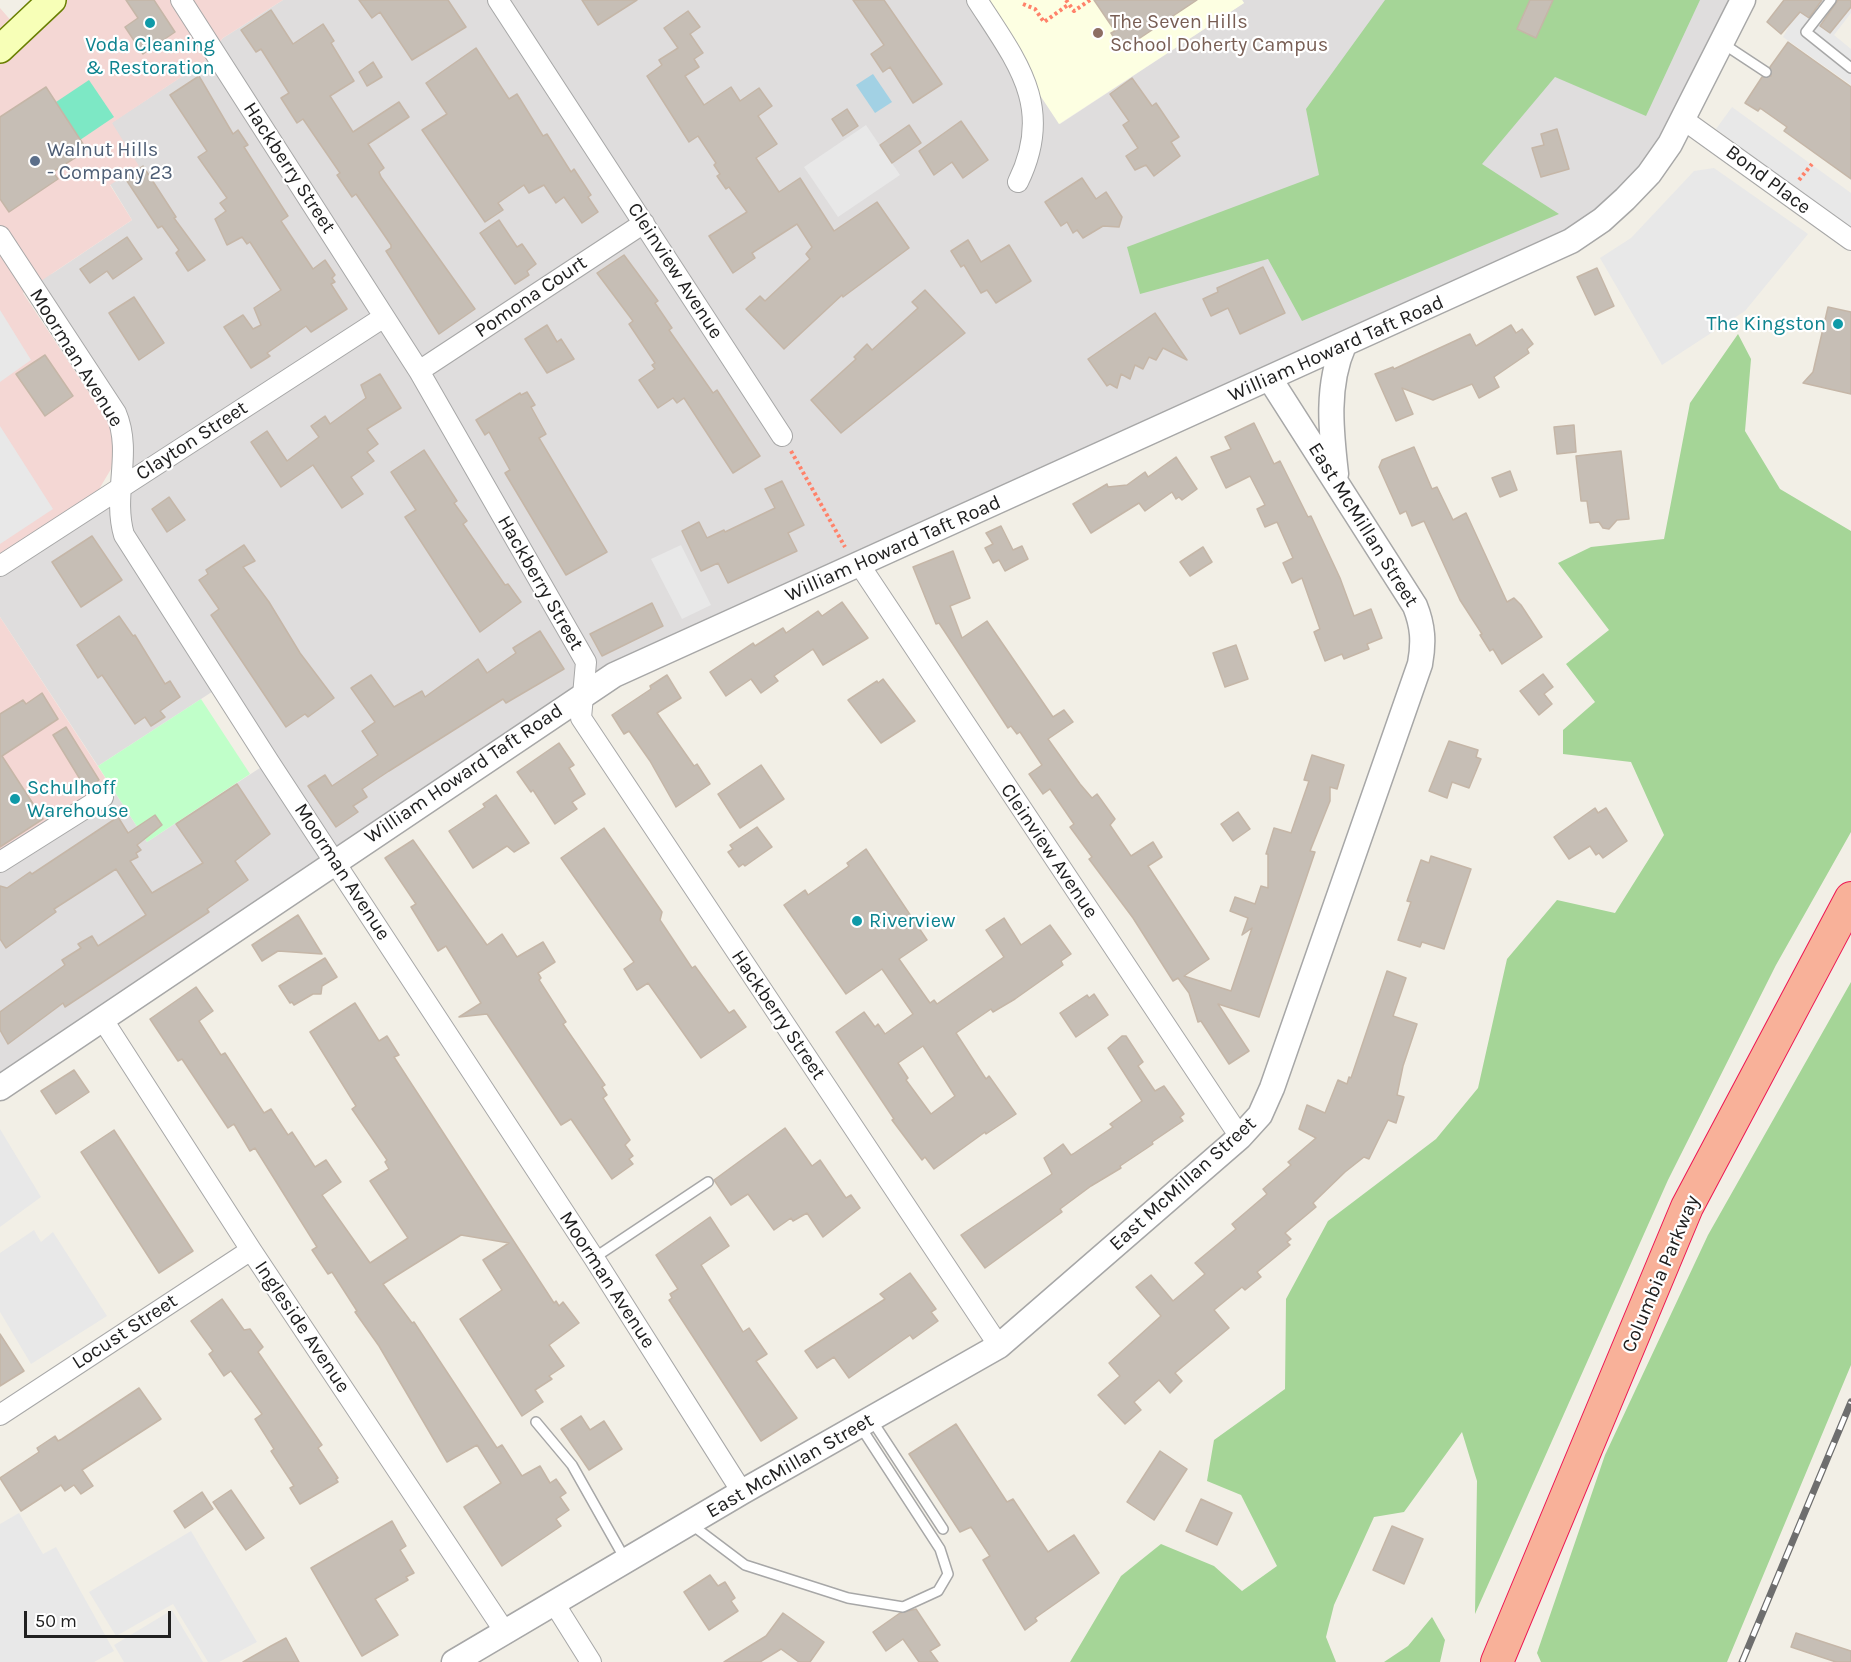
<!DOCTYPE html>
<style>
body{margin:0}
#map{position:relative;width:1851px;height:1662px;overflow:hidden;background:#f2efe6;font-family:Karla,sans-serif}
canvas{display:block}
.scale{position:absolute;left:24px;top:1611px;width:147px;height:27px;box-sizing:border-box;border:3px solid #202020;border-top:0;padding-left:8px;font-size:18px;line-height:21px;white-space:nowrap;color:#202020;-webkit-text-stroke:4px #fff;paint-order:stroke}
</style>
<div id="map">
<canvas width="1851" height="1662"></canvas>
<div class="scale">50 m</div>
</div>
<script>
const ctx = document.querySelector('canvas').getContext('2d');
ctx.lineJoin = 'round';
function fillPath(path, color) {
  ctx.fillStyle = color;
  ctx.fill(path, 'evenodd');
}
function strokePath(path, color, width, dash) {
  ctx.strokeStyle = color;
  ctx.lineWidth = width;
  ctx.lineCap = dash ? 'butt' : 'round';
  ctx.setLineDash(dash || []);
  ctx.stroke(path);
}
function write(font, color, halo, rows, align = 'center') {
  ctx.font = font + ' Karla,sans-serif';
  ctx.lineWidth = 4.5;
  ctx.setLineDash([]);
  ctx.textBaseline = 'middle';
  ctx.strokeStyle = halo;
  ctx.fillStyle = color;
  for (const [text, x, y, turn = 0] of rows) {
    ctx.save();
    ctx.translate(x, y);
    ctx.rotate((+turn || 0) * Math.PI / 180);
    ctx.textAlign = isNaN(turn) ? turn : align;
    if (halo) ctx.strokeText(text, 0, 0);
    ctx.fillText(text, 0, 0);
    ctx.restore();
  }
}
const residential = new Path2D(`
 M283 0H977L1060 124 1244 3 1242 0H1743L1684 120 1602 220 614 675 6 1084 0 1072V860L112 788 147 842 269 762 221 686 98 766 0 617V566L119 487 125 444 30 284 53 273 132 220 110 184 138 166 111 123 204 62 223 38Z`);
const commercial = new Path2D(`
 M52 0H283L223 38 204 62 112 123 139 166 110 185 132 220 23 293 114 430 115 449 111 469 98 491 0 555V8L20 31Z
 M0 617 108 782 0 852Z`);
const education = new Path2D(`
 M977 0H1242L1244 3 1059 124Z`);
const forest = new Path2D(`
 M1385 0H1700L1646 116 1555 77 1482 164 1559 214 1302 321 1268 259 1140 294 1127 247 1319 175 1306 109Z
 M1738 334 1751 359 1745 431 1780 489 1851 531V832L1776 965 1668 1180 1475 1614 1477 1481 1462 1432 1404 1512 1374 1517 1334 1605 1326 1637 1336 1662H1070L1121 1576 1161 1544 1214 1566 1242 1591 1277 1566 1241 1495 1207 1481 1214 1440 1285 1389 1286 1299 1328 1221 1436 1139 1478 1088 1507 959 1557 900 1615 913 1664 835 1631 762 1563 754V730L1595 702 1566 664 1609 630 1558 563 1591 547 1664 539 1690 403Z
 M1851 982V1365L1727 1662H1541L1537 1653 1605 1455 1708 1235Z
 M1432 1617 1445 1640 1440 1662H1384L1408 1646Z`);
const park = new Path2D(`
 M201 699 250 774 147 842 98 766Z`);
const pitch = new Path2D(`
 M89 80 114 117 80 140 56 102Z`);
const parking = new Path2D(`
 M1788 0H1851V13L1834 35 1851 49V85L1783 37 1788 28 1774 16Z
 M1732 107 1851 193V229L1716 129Z
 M866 125 900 175 838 217 804 167Z
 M1714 168 1808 234 1745 311 1662 365 1600 258 1631 238 1694 171Z
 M0 310 31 360 0 382Z
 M0 426 53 509 0 544Z
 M681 545 711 605 682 619 651 559Z
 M0 1129 41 1197 0 1227Z
 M34 1230 41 1242 53 1232 107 1316 31 1364 0 1312V1253Z
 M19 1513 43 1554 56 1547 114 1651 94 1662H0V1524Z
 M191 1531 257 1642 219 1662H208L173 1604 116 1636 89 1592Z
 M172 1610 203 1662H124L114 1645Z`);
const water = new Path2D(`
 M873 74 892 102 875 113 856 85Z`);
const building = new Path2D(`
 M126 0H154L175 32 143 54 125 27 138 18Z
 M359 0H448L466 27 412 60 380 12 372 18Z
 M582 0H637L598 25Z
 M853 0H884L942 84 913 103 890 67 883 72 871 54 884 45Z
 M1094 0H1197L1122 50 1111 33 1115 31Z
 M1530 0H1553L1536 38 1517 29Z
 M1784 0H1822L1809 18 1800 12 1781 34 1767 22Z
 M1838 0H1851V7L1830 33 1820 26Z
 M271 10 293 44 323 24 334 41 331 43 354 81 330 96 353 132 399 102 409 117 368 144 384 168 379 172 381 177 475 309 439 334 386 251 391 248V245L356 194 352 197 337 175 340 173 303 119 297 123 281 98 289 93 261 49 256 52 241 30Z
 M688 11 700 27 690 34 703 53 694 59 699 67 685 76 704 105 731 87 740 101 759 88 772 106 758 116 777 144 756 158 779 192 800 178 834 231 877 202 909 248 843 297 842 295 784 349 746 309 760 296 765 301 810 259 806 254 812 247 797 224 752 253 755 258 733 273 709 236 747 212 729 187 726 189 717 176 720 174 714 165 716 163 698 136 689 142 647 76 662 65 659 60 678 48 664 28Z
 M1788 42 1851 87V179L1784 131 1787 127 1760 108 1758 111 1745 103 1762 77 1771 76 1770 67Z
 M476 48 509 99 517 94 543 136 547 134 571 172 574 169 591 195 588 197 598 212 582 223 564 197 556 203 544 185 529 193 524 185 498 203 503 210 485 222 422 130 447 114 426 83Z
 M373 62 382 77 367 86 359 72Z
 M199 76 233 134 238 130 248 145 244 147 288 216 281 221 313 269 325 260 335 275 332 278 335 282 331 284 347 309 311 332 306 326 267 353 270 356 251 368 224 327 243 315 253 329 261 325 254 308 281 290 250 242 247 244 242 237 227 245 215 219 226 211 220 203 227 198 198 157 207 151 170 95Z
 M1132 78 1152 106 1156 103 1179 137 1171 142 1180 156 1154 176 1146 165 1135 170 1126 156 1138 148 1123 125 1129 121 1110 94Z
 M46 87 87 150 53 172 58 179 9 212 0 199V117Z
 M847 109 858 126 843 136 832 119Z
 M961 121 988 160 963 178 952 162 934 175 919 151Z
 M909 125 921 143 892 163 880 145Z
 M1557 129 1569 169 1541 177 1532 148 1544 145 1541 134Z
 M143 166 176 217 174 218 205 260 188 271 176 253 179 250 162 226 158 228 125 178Z
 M1082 178 1096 199 1106 192 1122 217 1119 227 1103 226 1083 238 1077 230 1073 233 1067 222 1061 226 1045 202Z
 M499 220 517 247 522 244 536 264 527 271 529 275 515 284 480 233Z
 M127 237 142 259 113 279 107 271 90 283 80 269Z
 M968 240 981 262 1009 245 1031 281 996 303 987 290 981 293 964 265 961 267 951 251Z
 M624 255 658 301 655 303 672 328 669 330 713 393 717 390 760 456 733 473 684 398 677 403 673 398 658 408 639 380 655 369 652 365 655 363 629 324 633 321 597 273Z
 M1263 267 1285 313 1240 334 1228 308 1211 316 1203 299 1218 292 1217 288Z
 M1597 268 1614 306 1595 315 1577 277Z
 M925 290 965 333 841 433 811 400 856 359 854 357 867 344 872 350 918 308 912 302Z
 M134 297 164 343 139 360 109 313Z
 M1828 307 1851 312V394L1803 383 1813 372Z
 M1155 313 1187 360 1163 348 1156 360 1149 357 1143 369 1135 365 1130 379 1121 374 1117 388 1110 384 1107 386 1088 359Z
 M547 325 557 342 561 339 574 359 547 373 525 339Z
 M1511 325 1516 333 1522 329 1533 344 1527 349 1529 353 1494 377 1499 387 1479 398 1472 384 1433 400 1402 388 1413 414 1396 421 1375 374 1393 367 1394 369 1470 334 1476 346Z
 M45 355 73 396 45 416 16 374Z
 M380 374 401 408 367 429 378 444 367 452 374 461 351 477 363 494 342 508 313 465 281 487 251 442 267 431 287 461 319 437 311 426 325 416 330 424 366 398 361 385Z
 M527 392 535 405 531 407 546 434 539 438 607 552 566 575 505 473 510 470 489 432 485 435 476 420 520 393 521 395Z
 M1254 423 1274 464 1280 461 1308 517 1311 516 1340 578 1354 616 1371 609 1382 638 1367 644 1369 649 1344 659 1342 654 1325 661 1314 632 1320 629 1302 578 1292 583 1283 563 1293 558 1277 522 1265 527 1257 509 1265 505 1250 476 1226 488 1211 457 1231 449 1225 437Z
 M1574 425 1576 452 1557 454 1554 427Z
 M1414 447 1432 489 1437 487 1453 520 1466 513 1507 602 1514 598 1521 605 1542 637 1502 664 1493 649 1490 651 1480 635 1482 634 1460 600 1424 521 1412 526 1406 511 1400 514 1379 467 1382 460Z
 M424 450 457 501 454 503 467 521 463 524 505 585 508 584 521 602 480 632 405 517 416 510 391 472Z
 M1621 451 1629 519 1617 520 1609 529 1603 528 1599 522 1590 523 1587 501H1581L1576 456Z
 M1176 457 1197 489 1182 500 1179 497 1176 499 1172 492 1145 511 1139 503 1091 533 1073 504 1107 484 1108 487 1127 485 1145 472 1148 477Z
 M1510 471 1517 490 1500 497 1492 478Z
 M782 481 804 525 788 533 797 551 728 583 718 563 701 571 682 531 699 522 707 538 724 530 725 532 775 508 765 489Z
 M169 497 185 520 167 532 152 509Z
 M1001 526 1013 550 1022 546 1028 559 1005 571 999 560 993 563 985 548 993 544 986 533Z
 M92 536 122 580 81 607 52 562Z
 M244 545 255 561 243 567 269 602 300 653 334 698 308 717 305 714 286 727 211 615 219 609 199 580 208 574 206 570Z
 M1203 547 1212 562 1190 576 1180 562Z
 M953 551 970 598 950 606 962 638 987 621 1053 717 1064 710 1073 722 1048 739 1080 784 1092 798 1097 794 1115 819 1110 825 1131 856 1153 842 1162 857 1148 866 1209 959 1184 976 1231 991 1252 928 1242 935 1248 918 1230 911 1235 897 1255 904 1261 886 1268 888V854H1266L1274 828 1291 833 1309 781 1304 780 1312 755 1344 765 1337 789 1330 787V801L1310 851 1315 852 1259 1017 1218 1004 1249 1051 1229 1064 1201 1021 1198 1022 1189 993 1178 978 1173 981 1133 918 1089 859 1092 857 1070 827 1074 824 1050 789 1043 794 1029 774 1042 765 1020 732 1017 734 1011 726 1008 728 939 623 936 624 913 567Z
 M842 602 868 638 823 665 813 649 774 676 778 681 761 693 751 679 726 696 710 672 753 643 755 646 783 628 786 633 818 611 822 616Z
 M652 603 663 626 602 656 590 634Z
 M119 616 133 636 135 635 165 684 170 681 180 697 160 711 165 717 151 726 145 717 135 724 102 675 98 678 77 645Z
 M540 631 564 669 506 703 503 699 389 771 362 789 367 797 353 806 358 812 336 827 308 786 325 775 332 786 378 755 362 731 375 722 351 688 371 675 394 707 422 691 425 697 478 659 487 673 516 653 513 648Z
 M1236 645 1248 679 1225 687 1213 653Z
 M1543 674 1553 687 1544 694 1552 704 1539 715 1520 691Z
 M667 675 681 698 657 713 694 766 697 764 710 784 676 807 650 761 629 731 624 734 612 715 651 689 650 686Z
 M883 679 915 721 881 743 848 700 877 681 878 683Z
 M42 693 58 719 2 756 43 819 0 847V714L23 700 26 704Z
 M66 727 99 780 86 789 53 735Z
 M1449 741 1478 750 1476 757 1481 759 1469 788 1452 782 1447 798 1429 791Z
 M559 743 574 765 569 768 585 794 572 802 577 809 555 824 533 790 531 792 517 772Z
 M761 765 784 799 740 828 718 794Z
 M237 784 270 834 235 861 248 880 207 909 209 912 65 1007 63 1003 8 1044 0 1030V1012L65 965 62 960 81 948 78 944 92 936 98 946 146 915 116 869 54 909 56 912 6 948 0 939V886L7 888 30 872 32 874 118 817 128 833 155 815 162 825 137 845 141 850 136 853 138 857 130 861 152 893 203 863 176 824Z
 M496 795 529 843 514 852 507 846 473 868 449 831 485 807 483 804Z
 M1595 808 1598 813 1606 808 1627 841 1603 858 1599 853 1596 855 1590 846 1569 859 1554 837Z
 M1238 812 1250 829 1233 841 1221 824Z
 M757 827 772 847 745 866 743 864 739 867 728 852 733 849 730 845Z
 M604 828 662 912 660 920 692 968 695 966 729 1013 734 1010 746 1027 701 1058 648 983 637 990 624 969 634 962 561 858Z
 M413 840 487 945 502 934 517 957 543 942 555 962 538 973 541 978 539 980 566 1022 563 1024 605 1085 602 1087 607 1095 603 1098 630 1140 625 1145 633 1156 629 1159 633 1164 612 1179 571 1119 561 1125 487 1014 459 1017 481 1003 446 946 438 951 411 907 416 904 385 858Z
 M866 849 927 940 899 959 930 1003 934 1000 937 1004 1004 957 986 930 1004 918 1021 945 1050 925 1071 954 1061 961 1063 965 1015 999 993 1012 991 1009 956 1033 986 1079 989 1076 1016 1114 986 1134 985 1132 934 1169 925 1157 922 1160 892 1120 894 1119 836 1032 864 1012 875 1027 878 1024 885 1034 913 1014 882 969 846 994 784 905 805 890 808 895 849 866 847 863ZM923 1046 955 1096 931 1114 906 1080 908 1078 898 1063Z
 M1431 856 1471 869 1444 949 1422 942 1420 947 1398 940 1411 902 1407 901 1421 860 1429 863Z
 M298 915 322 954 278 951 262 961 252 945Z
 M325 958 337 977 322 986 321 994H313L294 1005 292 1002 290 1003 279 986Z
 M1387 971 1406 978 1393 1016 1417 1024 1403 1066 1397 1095 1404 1097 1396 1123 1388 1120 1369 1159 1364 1157 1345 1172 1313 1203 1316 1207 1285 1233 1291 1239 1287 1242 1290 1245 1257 1272 1261 1277 1245 1290 1242 1287 1214 1310 1229 1328 1175 1373 1182 1381 1170 1393 1159 1380 1134 1402 1141 1410 1125 1424 1098 1395 1120 1376 1109 1363 1161 1316 1136 1287 1151 1275 1173 1301 1205 1274 1195 1263 1236 1229 1232 1224 1267 1194 1263 1189 1291 1165 1288 1162 1316 1138 1299 1129 1307 1105 1325 1113 1338 1080 1347 1084 1349 1077 1351 1078Z
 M196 987 213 1011 199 1021 221 1055 225 1053 264 1113 271 1109 288 1135 292 1132 315 1167 326 1160 341 1182 322 1195 370 1263 408 1238 370 1181 389 1169 385 1162 387 1160 352 1109 356 1106 310 1032 355 1003 379 1041 387 1036 399 1055 394 1057 554 1303 556 1301 559 1306 563 1302 579 1323 549 1345 564 1366 549 1376 552 1379 535 1390 543 1402 522 1416 460 1319 502 1290 483 1260 509 1243 461 1235 383 1284 412 1323 414 1322 497 1448 502 1445 522 1476 540 1466 550 1483 556 1479 566 1493 560 1497 569 1510 556 1519 561 1526 502 1566 464 1507 501 1483 477 1445 447 1462 379 1346 355 1312 357 1311 332 1272 328 1274 312 1250 317 1247 255 1148 250 1151 234 1124 228 1128 182 1059 178 1061 150 1019Z
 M1094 994 1108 1015 1076 1037 1060 1013 1087 995 1089 998Z
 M1122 1036H1126L1143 1062 1138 1066 1155 1091 1164 1086 1184 1114 1180 1117 1183 1121 1152 1142 1153 1144 1120 1166 1121 1168 1091 1186 1060 1209 1062 1212 985 1268 961 1235 1052 1174 1044 1158 1063 1144 1071 1155 1073 1154 1113 1127 1110 1124 1142 1101 1108 1048Z
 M74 1070 89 1092 56 1114 41 1091Z
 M785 1128 812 1166 820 1160 846 1198 851 1195 860 1208 823 1237 807 1213 793 1221 791 1218 774 1230 748 1194 731 1205 714 1180Z
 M114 1130 193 1251 159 1273 81 1152Z
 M710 1217 729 1246 701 1265 743 1332 749 1328 767 1354 756 1361 797 1418 761 1441 669 1300 672 1298 670 1294 678 1289 656 1255Z
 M910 1273 936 1309 931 1312 938 1321 913 1339 910 1335 849 1378 834 1357 817 1368 805 1351 885 1299 880 1294Z
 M222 1299 244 1330 250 1329 263 1347 258 1352 322 1445 318 1448 338 1478 336 1479 338 1482 300 1504 290 1488 294 1486 271 1451 274 1449 255 1419 262 1414 231 1371 224 1376 209 1354 213 1351 191 1321Z
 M0 1334 24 1371 0 1386Z
 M139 1388 161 1419 82 1470 93 1486 81 1494 74 1485 65 1491 61 1485 21 1511 0 1478 39 1452 37 1448 55 1436 58 1441 62 1439Z
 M581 1416 590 1430 604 1421 622 1449 589 1470 561 1429Z
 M956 1424 1007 1502 1013 1499 1048 1552 1074 1535 1099 1573 1035 1618 1037 1621 1025 1630 983 1560 990 1556 971 1527 960 1532 909 1454Z
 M1160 1451 1187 1469 1154 1520 1127 1502Z
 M231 1490 264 1538 246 1550 213 1502Z
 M202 1492 213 1509 185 1528 174 1511Z
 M1201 1499 1232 1513 1217 1545 1186 1531Z
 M392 1521 406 1546 400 1550 414 1573 406 1577 408 1580 375 1599 398 1635 362 1656 311 1568Z
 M1392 1526 1423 1539 1404 1584 1373 1570Z
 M710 1575 718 1586 725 1582 735 1598 731 1601 738 1611 709 1630 684 1592Z
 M916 1609 940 1645 930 1651 938 1662H919L903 1639 886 1651 873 1632 900 1613Z
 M783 1613 824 1642 810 1662H799L781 1649 760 1662H724L766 1636Z
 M1796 1633 1851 1651V1662H1836L1791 1647Z
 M286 1638 299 1662H243L271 1646Z`);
const path = new Path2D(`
 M1066 0 1074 11 1090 0
 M1023 4 1035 9 1044 22 1069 4
 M1799 180 1812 164
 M791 451 845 547`);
const service = new Path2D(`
 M1831 0 1806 32 1851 68
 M1722 43 1766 72
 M594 1258 708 1182
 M871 1419 943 1529
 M536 1422 572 1465 625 1559
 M692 1525 745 1565 848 1598 903 1607 938 1591 948 1574 940 1549 860 1426`);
const minor = new Path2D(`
 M181 0 419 371 586 662 581 718 999 1346
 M498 0 782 436
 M977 0C1017 62 1055 107 1018 182
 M1684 120 1851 240
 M0 236 116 413C133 453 112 494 124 535L269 762 594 1258 742 1492
 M419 371 644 223
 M859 564 1240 1137
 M0 566 384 317
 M0 862 103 797
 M103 1020 251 1250 505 1632
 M0 1415 251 1250
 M554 1603 591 1662`);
const tertiary = new Path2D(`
 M1336 474C1331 431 1326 385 1344 345
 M0 1088 614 675 1571 241 1602 220 1625 199 1649 174 1670 144 1743 0
 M454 1662 742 1492 999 1346 1240 1137 1260 1115 1272 1088 1420 664C1424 642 1423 626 1415 606L1270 379`);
const secondary = new Path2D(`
 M0 49 52 0`);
const trunk = new Path2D(`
 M1497 1662 1687 1207 1851 898`);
const rail = new Path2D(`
 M1742 1662 1851 1402`);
const markers = [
 [150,23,6,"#0f9aa8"],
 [1098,33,6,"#8d6e63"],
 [35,161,6,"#5c6f8a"],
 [1838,324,6,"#0f9aa8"],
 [15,799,6,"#0f9aa8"],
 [857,921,6,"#0f9aa8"]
];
const educationNames = [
 ["The Seven Hills",1110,22],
 ["School Doherty Campus",1110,45]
];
const cultureNames = [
 ["Voda Cleaning",150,45,"center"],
 ["& Restoration",150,68,"center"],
 ["The Kingston",1826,324,"right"],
 ["Schulhoff",27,788],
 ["Warehouse",27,811],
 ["Riverview",869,921]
];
const serviceNames = [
 ["Walnut Hills",47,150],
 ["- Company 23",47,173]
];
const streetNames = [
 ["Hackberry Street",289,168,57],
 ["Bond Place",1768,180,37],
 ["Cleinview Avenue",675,271,57],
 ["Pomona Court",531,297,-34],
 ["William Howard Taft Road",1336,349,-24],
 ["Moorman Avenue",76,358,58],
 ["Clayton Street",192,441,-33],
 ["East McMillan Street",1363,525,58],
 ["William Howard Taft Road",893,549,-24],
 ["Hackberry Street",540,583,60],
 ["William Howard Taft Road",464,774,-34],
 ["Cleinview Avenue",1049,851,56],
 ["Moorman Avenue",342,872,57],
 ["Hackberry Street",778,1015,56],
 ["East McMillan Street",1183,1184,-42],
 ["Columbia Parkway",1661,1274,-67],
 ["Moorman Avenue",607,1280,57],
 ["Ingleside Avenue",302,1327,56],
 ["Locust Street",125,1332,-33],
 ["East McMillan Street",790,1466,-30]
];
fillPath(residential, '#dfdddd');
fillPath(commercial, '#f4d7d4');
fillPath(education, '#fdffe2');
fillPath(forest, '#a5d597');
fillPath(park, '#c0ffc9');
fillPath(pitch, '#7de8c5');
fillPath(parking, '#e8e8e8');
fillPath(water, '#a2d1e4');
fillPath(building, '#c6beb5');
strokePath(building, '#c5b6a7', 1.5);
strokePath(service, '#a7a7a7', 12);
strokePath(minor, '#a7a7a7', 22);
strokePath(tertiary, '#a7a7a7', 27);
strokePath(secondary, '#697f00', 30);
strokePath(trunk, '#ed1652', 34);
strokePath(path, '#ff826a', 4, [3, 3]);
strokePath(service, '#fff', 9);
strokePath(minor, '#fff', 20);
strokePath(tertiary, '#fff', 24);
strokePath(secondary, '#f7ffb7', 27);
strokePath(trunk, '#f8b199', 32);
strokePath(rail, '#6e6e6e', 7);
strokePath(rail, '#fff', 4.5, [14]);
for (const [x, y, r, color] of markers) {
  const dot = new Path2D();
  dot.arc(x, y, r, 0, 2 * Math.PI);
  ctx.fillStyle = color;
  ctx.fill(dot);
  strokePath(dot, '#fff', 2);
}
write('20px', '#785e54', '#fff', educationNames, 'left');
write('20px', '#0d838f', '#fff', cultureNames, 'left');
write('20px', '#4e5e75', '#fff', serviceNames, 'left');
write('20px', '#202020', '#fff', streetNames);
</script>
